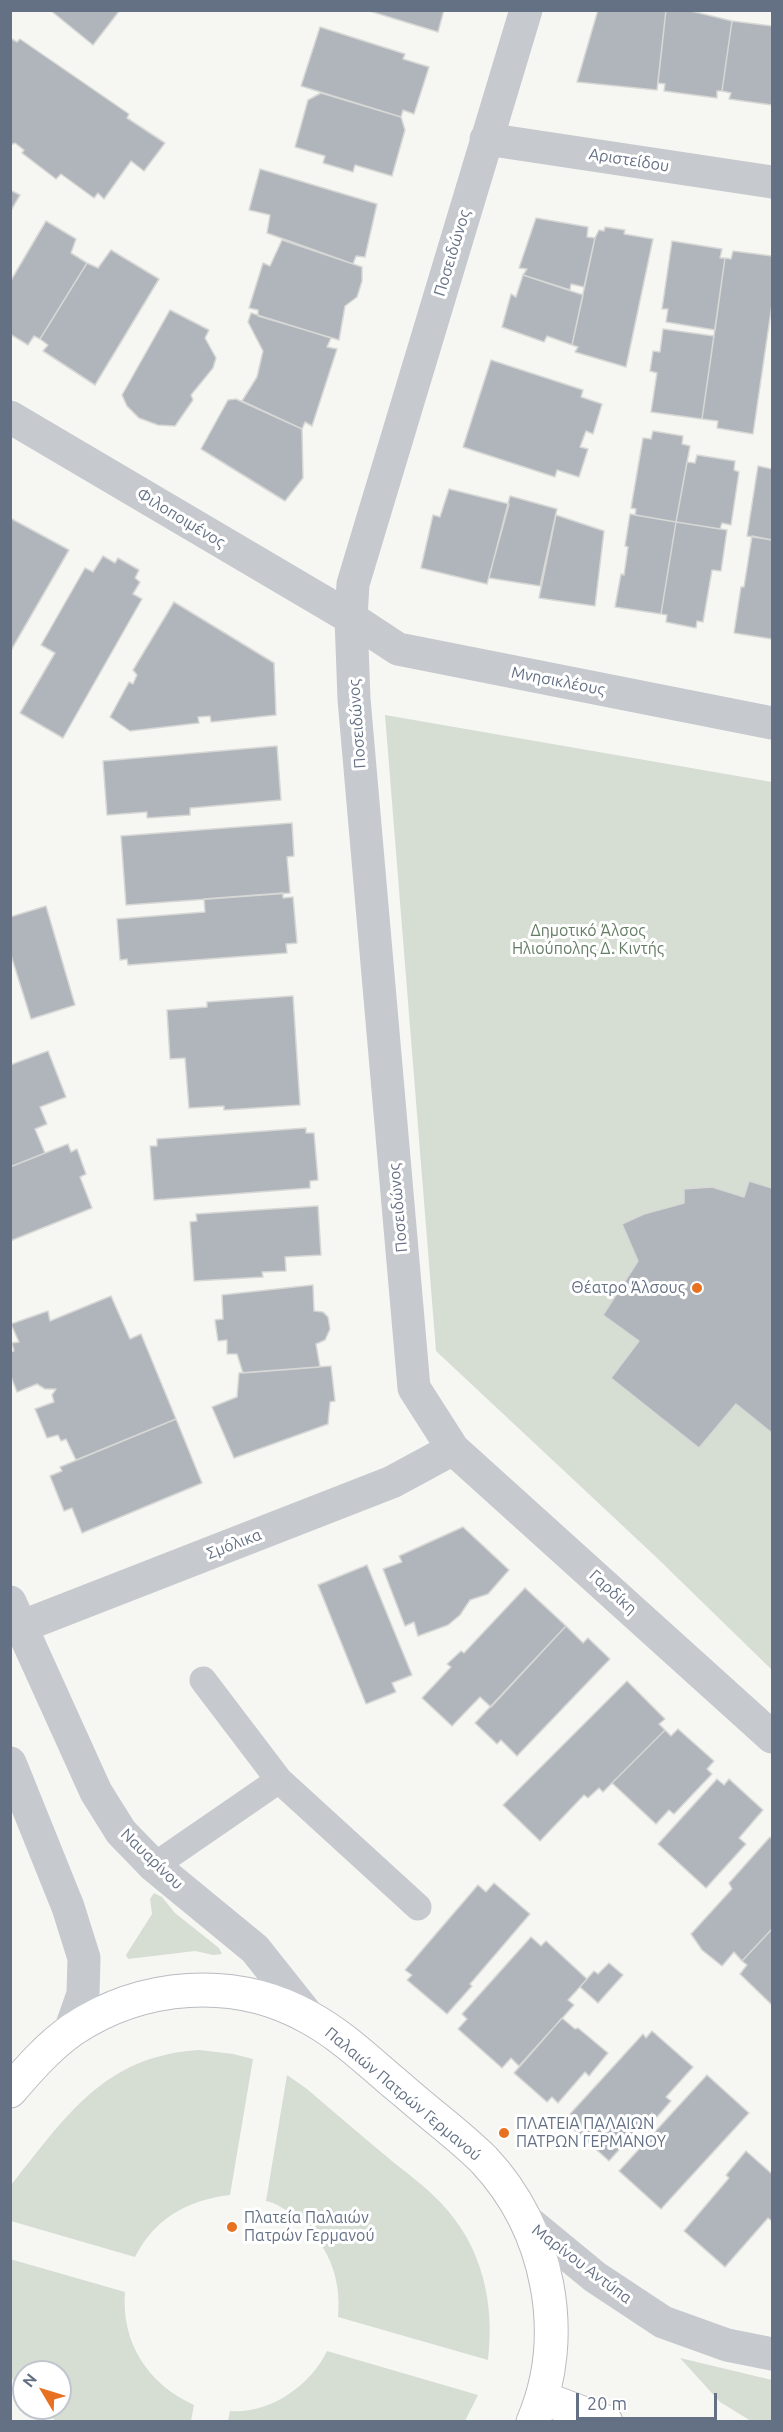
<!DOCTYPE html>
<meta charset="utf-8">
<style>
body{margin:0}
#map{position:relative;width:783px;height:2432px;overflow:hidden;background:#f6f6f3;font-family:Ubuntu,sans-serif}
canvas{display:block}
.frame{position:absolute;inset:0;border:12px solid #647185;pointer-events:none}
.north{position:absolute;left:12px;top:2360px;width:60px;height:60px;box-sizing:border-box;background:#fff;border:2px solid #c1c6ce;border-radius:50%;rotate:308deg;font-size:16px;font-weight:700;line-height:24px;text-align:center;color:#647185}
.north::after{content:'';display:block;margin:auto;width:21px;height:27px;background:#e87021;clip-path:polygon(50% 0,100% 100%,50% 72%,0 100%)}
.scale{position:absolute;left:576px;top:2393px;width:141px;height:27px;box-sizing:border-box;border:3px solid #647185;border-top:0;padding-left:8px;font-size:18px;line-height:21px;white-space:nowrap;color:#647185;-webkit-text-stroke:4px #fff;paint-order:stroke}
</style>
<div id="map">
<canvas width="783" height="2432"></canvas>
<div class="frame"></div>
<div class="north">N</div>
<div class="scale">20 m</div>
</div>
<script>
const ctx = document.querySelector('canvas').getContext('2d');
ctx.lineJoin = 'round';
function fillPath(path, color) {
  ctx.fillStyle = color;
  ctx.fill(path, 'evenodd');
}
function strokePath(path, color, width, dash) {
  ctx.strokeStyle = color;
  ctx.lineWidth = width;
  ctx.lineCap = dash ? 'butt' : 'round';
  ctx.setLineDash(dash || []);
  ctx.stroke(path);
}
function write(font, color, halo, rows, align = 'center') {
  ctx.font = font + ' Ubuntu,sans-serif';
  ctx.lineWidth = 6;
  ctx.setLineDash([]);
  ctx.textBaseline = 'middle';
  ctx.strokeStyle = halo;
  ctx.fillStyle = color;
  for (const [text, x, y, turn = 0] of rows) {
    ctx.save();
    ctx.translate(x, y);
    ctx.rotate((+turn || 0) * Math.PI / 180);
    ctx.textAlign = isNaN(turn) ? turn : align;
    if (halo) ctx.strokeText(text, 0, 0);
    ctx.fillText(text, 0, 0);
    ctx.restore();
  }
}
const green = new Path2D(`
 M385 715 772 782V1670L655 1556 436 1351Z
 M154 1893 162 1897 175 1913 219 1948 222 1954 213 1955 195 1951 128 1959 126 1955 152 1914 150 1899Z
 M199 2050 233 2054 253 2059 230 2195C188 2200 155 2218 135 2257L11 2221V2185C66 2117 103 2056 199 2050Z
 M287 2075 307 2089C335 2113 363 2137 392 2161 408 2174 426 2187 441 2203 482 2246 495 2302 488 2360L338 2317C342 2277 327 2241 295 2217 287 2210 276 2203 266 2201Z
 M10 2259 125 2292C121 2343 148 2384 194 2405L191 2421H56L40 2408H60V2372H24V2393L11 2377Z
 M327 2351 478 2395 465 2421H228L230 2411C270 2414 310 2386 327 2351Z
 M680 2358 772 2380V2421H751L720 2402Z`);
const building = new Path2D(`
 M50 10H120L93 45Z
 M366 10H444L438 32Z
 M598 10H666L657 90 577 82Z
 M666 10H687L732 21 722 91H717V98L664 91 665 84 658 83Z
 M732 21 772 26V105L729 99 731 93 722 91Z
 M320 27 405 54 403 59 429 67 414 114 403 110 401 117 301 86Z
 M10 38 17 42 20 39 129 114 127 118 165 143 144 171 131 161 104 199 98 193 94 198 61 174 56 179 22 153 24 150 15 143 10 145Z
 M321 93 401 117 405 130 392 176 355 165 353 172 323 163 325 156 295 147 308 100Z
 M260 169 377 204 365 257 356 256 353 264 267 233 270 215 249 210Z
 M10 190 20 195 10 212Z
 M536 218 588 227 587 237 595 238 584 287 571 284 570 290 523 275 527 269 519 268Z
 M46 221 76 239 71 253 87 263 40 339 34 336 28 345 10 334V282Z
 M605 227 625 230 624 234 653 239 626 367 575 352 578 347 572 345 595 238 599 230 604 231Z
 M282 240 362 267V281L357 297 345 306 339 340 258 316V310L249 308 263 263 270 266Z
 M672 241 722 249 720 258H725L715 330 666 322 668 309H662Z
 M111 250 159 279 95 385 43 351 48 345 40 339 87 263 98 268Z
 M733 251 772 256V304L753 434 717 428 718 421 702 419 725 258 731 259Z
 M523 275 583 295 572 345 547 336 544 342 502 327 511 294 516 297Z
 M170 310 209 330 205 338 216 358 213 368 191 395 193 400 175 426 158 425 139 418 127 406 122 395Z
 M251 313 331 338 327 347 337 349 312 426 305 422 302 429 242 401 257 377 263 351 248 322Z
 M663 329 714 336 702 419 651 412 657 373 650 371 653 351 660 352Z
 M491 360 583 390 581 397 602 404 593 434 586 431 580 447 588 449 579 477 557 470 555 477 463 447Z
 M236 399 302 429 303 478 285 501 201 449 228 400Z
 M653 431 683 436 682 444 690 446 676 522 635 515 636 509 631 508 643 438 651 439Z
 M697 455 735 461 734 470 739 472 731 525 722 523 720 529 676 522 687 462 695 463Z
 M758 466 772 469V540L747 536Z
 M449 489 509 504 487 584 421 568 433 515 440 517Z
 M510 496 557 509 540 586 489 578Z
 M630 514 676 522 661 614 615 607 621 574 624 575 628 547 625 546Z
 M556 515 604 531 595 606 539 598Z
 M10 518 69 550 10 652Z
 M676 522 727 530 721 571 712 570 703 622 697 621 696 628 666 622 667 615 661 614Z
 M752 536 772 540V639L734 633 741 587H744Z
 M103 556 115 563 118 558 139 570 135 578 140 582 133 594 142 599 63 738 20 713 55 653 41 645 85 568 93 572Z
 M174 602 274 663 276 715 211 722 210 716 198 717 199 723 130 731 110 717 129 682 133 684 137 675 133 670Z
 M277 746 281 800 190 808V815L147 818V812L107 815 103 761Z
 M292 823 294 856 287 857 290 893 126 905 121 836Z
 M283 893V898L293 897 297 943 286 944 287 953 128 965 127 959 120 960 117 919 205 912 204 899Z
 M46 906 75 1005 31 1019 10 952V917Z
 M293 996 300 1105 224 1110V1106L189 1108 185 1058 170 1059 167 1010 207 1007V1002Z
 M48 1051 66 1097 40 1107 47 1124 35 1129 45 1153 10 1167V1065Z
 M306 1128V1133H314L318 1180 310 1181V1188L154 1200 150 1146H157V1139Z
 M68 1144 71 1152 77 1149 86 1174 80 1177 92 1208 10 1241V1167Z
 M749 1181 772 1188V1433L736 1404 699 1448 611 1378 639 1341 603 1315 638 1261 622 1224 644 1214 684 1203V1189L712 1187 744 1197Z
 M318 1206 321 1255 285 1257 286 1271 262 1272 263 1277 194 1281 190 1222 197 1221 196 1214Z
 M313 1285 314 1311 323 1312 328 1317 330 1329 325 1340 316 1344 320 1367 243 1373 237 1354H227V1340L218 1341 215 1320 223 1319 222 1295Z
 M111 1296 130 1339 141 1334 176 1419 76 1460 66 1439 61 1441 58 1435 47 1438 35 1409 54 1402 52 1395 56 1389H45L37 1384 17 1392 10 1374V1352L14 1351 12 1343 19 1342 11 1324 48 1311 50 1321Z
 M331 1366 335 1401 330 1402 328 1424 234 1458 212 1407 237 1397 239 1373Z
 M176 1419 202 1483 82 1533 72 1508 64 1511 50 1476 62 1471 60 1467Z
 M463 1527 509 1570 488 1594 470 1600 460 1615 448 1625 418 1636 414 1622 405 1626 383 1569 402 1562 399 1556Z
 M367 1565 412 1675 392 1683 396 1692 366 1704 318 1585Z
 M525 1588 566 1626 491 1707 480 1697 452 1726 422 1698 451 1667 447 1664 461 1651 464 1653Z
 M566 1626 583 1643 588 1638 610 1659 517 1756 501 1740 497 1744 475 1723Z
 M627 1681 665 1719 659 1724 665 1730 603 1792 599 1788 588 1798 584 1795 540 1841 503 1805Z
 M678 1729 714 1761 707 1769 712 1774 674 1814 669 1810 656 1824 612 1783 665 1730 671 1736Z
 M717 1779 724 1785 729 1779 763 1810 739 1838 746 1844 706 1888 658 1844Z
 M770 1837 772 1839V1929L742 1961 734 1952 722 1966 702 1950 691 1934 732 1889 729 1883Z
 M494 1883 530 1914 470 1984 472 1986 447 2014 407 1980 412 1975 405 1970 478 1885 486 1892Z
 M772 1929V2005L740 1974 747 1965 742 1961Z
 M531 1937 541 1946 546 1941 587 1979 568 2000 574 2005 519 2066 511 2058 502 2068 458 2029 467 2019 462 2014Z
 M609 1963 623 1975 598 2003 580 1987 594 1971 598 1974Z
 M562 2018 575 2029 578 2028 608 2053 589 2076 585 2072 558 2103 552 2097 547 2102 514 2073Z
 M652 2031 693 2067 666 2097 671 2101 657 2117 652 2113 609 2161 568 2124 574 2118 570 2114 643 2034 646 2038Z
 M707 2075 749 2113 661 2209 619 2171Z
 M746 2151 772 2174V2221L768 2218 725 2267 684 2231 729 2178 726 2175Z`);
const lane = new Path2D(`
 M279 1780 418 1907
 M154 1866 279 1780 203 1680`);
const street = new Path2D(`
 M526 10 353 584 351 618 354 699 414 1388 453 1449 772 1737
 M486 139 772 182
 M10 417 351 618 398 649 772 723
 M10 1602 96 1792 121 1832 154 1866 255 1949 309 2017
 M10 1631 392 1482 453 1449
 M10 1763 68 1907 84 1958 83 1994 70 2031
 M527 2221 595 2277 663 2322 727 2345 772 2354`);
const secondary = new Path2D(`
 M10 2091C29 2069 48 2047 72 2030 142 1983 234 1976 308 2017 344 2036 374 2067 405 2092 431 2115 460 2136 484 2160 549 2229 570 2335 533 2422
 M543 2398 606 2422`);
const markers = [
 [697,1288,6,"#e87021"],
 [504,2133,6,"#e87021"],
 [232,2227,6,"#e87021"]
];
const streetNames = [
 ["Αριστείδου",629,160,9],
 ["Ποσειδώνος",452,253,-73],
 ["Φιλοποιμένος",181,518,31],
 ["Μνησικλέους",558,681,11],
 ["Ποσειδώνος",357,724,-94],
 ["Ποσειδώνος",398,1208,-95],
 ["Σμόλικα",234,1544,-21],
 ["Γαρδίκη",613,1592,42],
 ["Ναυαρίνου",152,1859,44],
 ["Παλαιών Πατρών Γερμανού",403,2094,40],
 ["Μαρίνου Αντύπα",582,2264,37]
];
const parkNames = [
 ["Δημοτικό Άλσος",588,931],
 ["Ηλιούπολης Δ. Κιντής",588,949]
];
const poiNames = [
 ["Θέατρο Άλσους",685,1288,"right"],
 ["ΠΛΑΤΕΙΑ ΠΑΛΑΙΩΝ",516,2124],
 ["ΠΑΤΡΩΝ ΓΕΡΜΑΝΟΥ",516,2142],
 ["Πλατεία Παλαιών",244,2218],
 ["Πατρών Γερμανού",244,2236]
];
fillPath(green, '#d6ded4');
fillPath(building, '#afb5bb');
strokePath(building, '#d7d8d5', 1.5);
strokePath(secondary, '#b8bcc1', 35);
strokePath(lane, '#c6c9cd', 27);
strokePath(street, '#c6c9cd', 33);
strokePath(secondary, '#fff', 33);
for (const [x, y, r, color] of markers) {
  const dot = new Path2D();
  dot.arc(x, y, r, 0, 2 * Math.PI);
  ctx.fillStyle = color;
  ctx.fill(dot);
  strokePath(dot, '#fff', 2);
}
write('16px', '#647185', '#fff', streetNames);
write('16px', '#647c64', '#fff', parkNames);
write('16px', '#647185', '#fff', poiNames, 'left');
</script>
